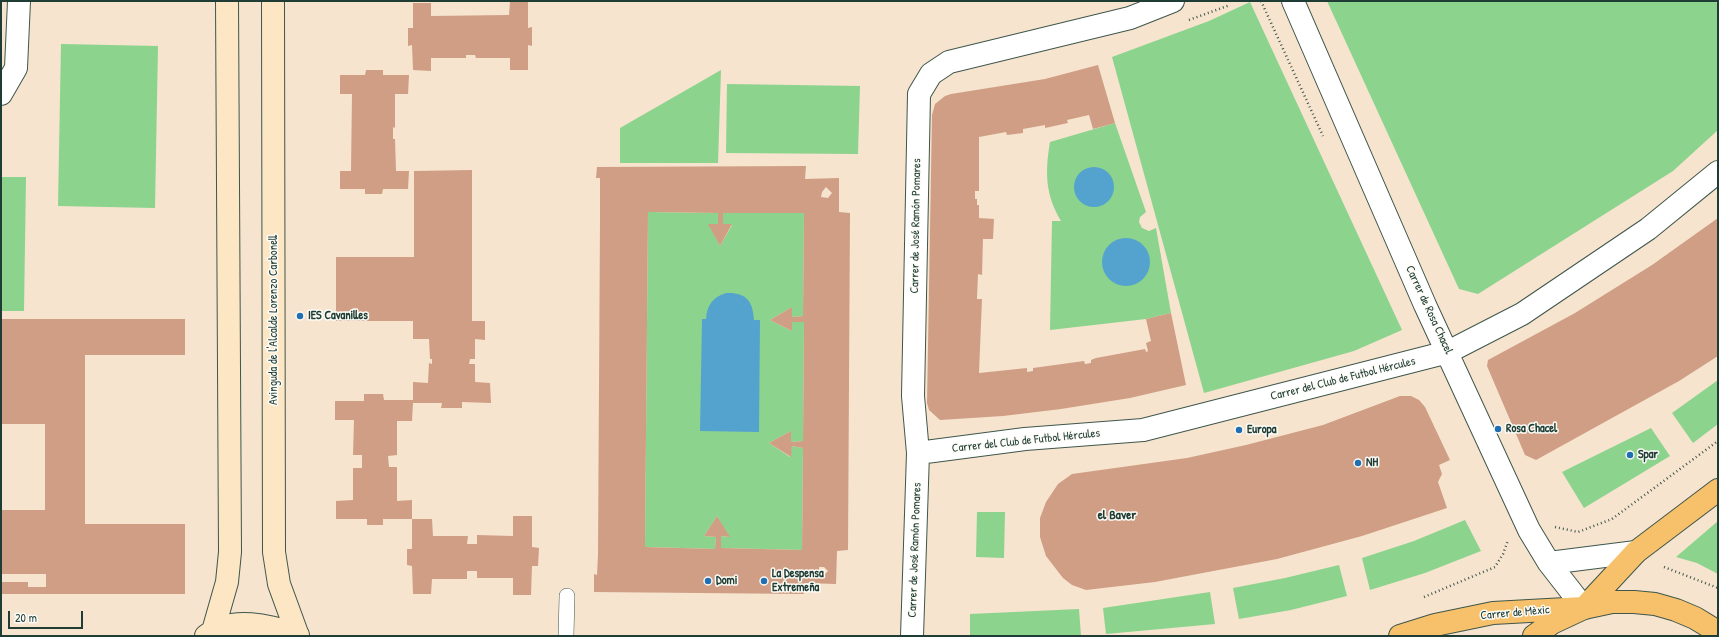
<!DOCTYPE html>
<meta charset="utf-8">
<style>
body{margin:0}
#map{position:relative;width:1719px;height:637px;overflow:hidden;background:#f6e4ce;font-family:"Patrick Hand",sans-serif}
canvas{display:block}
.frame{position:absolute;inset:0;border:2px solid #1f3d34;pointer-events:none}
.scale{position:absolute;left:8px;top:611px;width:75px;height:18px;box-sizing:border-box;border:2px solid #1f3d34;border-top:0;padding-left:5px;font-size:12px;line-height:14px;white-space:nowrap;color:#1f3d34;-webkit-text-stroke:3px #fdfcf7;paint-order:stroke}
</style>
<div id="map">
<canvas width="1719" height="637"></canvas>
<div class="frame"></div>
<div class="scale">20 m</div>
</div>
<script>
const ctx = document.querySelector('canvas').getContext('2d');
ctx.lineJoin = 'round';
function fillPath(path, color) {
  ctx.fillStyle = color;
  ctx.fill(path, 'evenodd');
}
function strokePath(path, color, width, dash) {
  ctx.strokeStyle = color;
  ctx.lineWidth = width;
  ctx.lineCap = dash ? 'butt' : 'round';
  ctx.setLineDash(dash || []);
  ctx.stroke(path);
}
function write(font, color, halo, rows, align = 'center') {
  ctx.font = font + ' "Patrick Hand",sans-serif';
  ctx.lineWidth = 3;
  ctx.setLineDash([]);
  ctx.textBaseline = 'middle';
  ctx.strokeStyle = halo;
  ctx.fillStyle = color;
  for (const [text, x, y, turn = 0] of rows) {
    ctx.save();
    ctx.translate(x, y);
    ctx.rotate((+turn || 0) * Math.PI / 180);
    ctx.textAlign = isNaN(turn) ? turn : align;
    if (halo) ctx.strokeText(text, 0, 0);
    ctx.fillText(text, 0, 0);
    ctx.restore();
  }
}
const green = new Path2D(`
 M1327 1H1715L1718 4V130L1673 171 1478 294 1459 289Z
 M1250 2 1402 330 1354 351 1204 393 1112 57 1209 21Z
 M61 44 158 46 155 208 58 206Z
 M721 70 718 163H620V128Z
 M727 84 860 86 858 154 726 153Z
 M1115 123 1146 212 1140 217 1139 222 1142 228 1149 231 1156 228 1171 313 1146 319 1050 330 1052 221H1061C1045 194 1045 172 1050 142Z
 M1 177H26L24 311H1Z
 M648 212 718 213V224H709L720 246 732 225 723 224V213H804L803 316 792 317V307L770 320 792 331V322H804L803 441 791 442V431L769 443 790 457 792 446 803 448 802 550 721 548V536L729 537 717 516 704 536 716 537 715 549 645 547Z
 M1718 380V424L1693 443 1672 413Z
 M1651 428 1670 456 1584 508 1562 472Z
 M977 512H1005L1004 558 976 557Z
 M1465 520 1481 551 1425 573 1370 590 1362 558 1414 541Z
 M1718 521V574L1697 563 1676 557Z
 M1339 565 1347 596 1291 610 1239 619 1233 588 1285 578Z
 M1210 592 1215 624 1106 634 1103 608Z
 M1079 609 1081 636H970V614Z`);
const water = new Path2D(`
 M1074 187a20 20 0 1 1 40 0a20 20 0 1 1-40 0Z
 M1102 262a24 24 0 1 1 48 0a24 24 0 1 1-48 0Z
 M726 293C746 292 753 301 754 320H760L759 432 700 431 702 319H706C707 305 713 297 726 293Z`);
const building = new Path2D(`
 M528 1V28L532 27V46L528 45V70H510V58H476L475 55H466V58H431V71L413 70 412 45 408 46V28H413V3H431V16L509 15 510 2Z
 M1098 65 1115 123 1093 129 1089 115 1067 120 1068 123 1045 128V125L1023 129V133L1007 135 1006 132 979 137V191H975V199H977V205H979V218L994 219 993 239H983L982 275 978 274 977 299H982L979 373 1027 368V372L1033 371V368L1084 361 1085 364 1091 363V360L1096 358 1145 349 1146 352 1148 351 1146 343 1151 341 1146 319 1171 313 1186 385 1130 398 1061 409 1003 416 940 420 929 410 927 403 932 115 935 104 945 96 951 94 1045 79Z
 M366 70H383V75H409L408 94H395V128L393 127V139H395L396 171H409L408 189H383L382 194H365V189H340V171H351L352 94H340V75H365Z
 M806 166 805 179 839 178V212L850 213 848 550 837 551 836 584 804 583V594L594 592V574L597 575 598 555 600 220V178H596L597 167ZM826 187 832 193 828 198 821 197 822 192ZM648 212 718 213V224H708L720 246 732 224H723V213H804L803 316 792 317V307L770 320 792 331V322H804L803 441 791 442V431L769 443 791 457 792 446 803 448 802 550 721 548V536L730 537 717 516 704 536 716 537 715 549 645 547ZM819 567H824L828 571 823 576 819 571Z
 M472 170V321H485V340L475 339V359H470L469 364H475V382L490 383 491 403 462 402V408H441L442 403H413L412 421H397V455L388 456 389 467H397V501L412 500V519H432L433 536H468L467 544H477V535L513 536V516H532V547L539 548 538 566H532L531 595H513V578H477V571H467V579H432L431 594H413L412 566 407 565V549H412V519H383V525H367V519H336V501L353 500V468H362V455H353L354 420H335V401H364V394H383L384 400H413V382L428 383 429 363 432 364V359H430L429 339H413V321H336V257H414V171Z
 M1718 218V356L1679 381 1536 460 1525 455 1487 366 1488 360 1575 313 1652 265Z
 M1 319H185V355H85V524H185V594H1V582H28V587H46V574H1V510H45V424H1Z
 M1400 396H1411L1419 400 1425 407 1450 460 1439 465 1442 474 1438 482 1447 508 1362 536 1277 559 1155 582 1086 590 1072 585 1063 578 1046 556 1040 537V518L1046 502 1058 484 1072 474 1187 458 1246 445 1323 425Z`);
const path = new Path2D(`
 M1261 1 1323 136
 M1189 20 1230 5
 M1555 527 1578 532 1612 519 1718 441
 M1664 567 1718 588
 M1424 597 1495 567 1503 554 1508 540`);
const service = new Path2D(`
 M566 636 567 596`);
const minor = new Path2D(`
 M1293 1 1425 305 1529 530 1549 563 1584 608
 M1 94 16 68 19 1
 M918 453 1025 439 1143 430 1448 352 1522 314 1648 229 1718 172
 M1549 563 1636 552
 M912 636 918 453 913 396 919 94 931 74 949 62 1130 18 1173 1`);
const secondary = new Path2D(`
 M273 1 274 552 279 584 298 636
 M213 631 227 582 230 552 227 1
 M206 636C231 615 271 626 298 635`);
const primary = new Path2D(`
 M1400 636 1435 625 1493 613 1584 608 1612 602H1634L1655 604 1676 610 1695 618 1718 632
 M1534 636 1552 623 1584 608 1636 552 1718 490`);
const motorway = new Path2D(`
 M1716 636 1718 633`);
const markers = [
 [300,316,4,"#1f6fb2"],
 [1498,429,4,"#1f6fb2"],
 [1239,430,4,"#1f6fb2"],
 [1630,455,4,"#1f6fb2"],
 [1358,463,4,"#1f6fb2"],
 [708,581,4,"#1f6fb2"],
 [764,581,4,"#1f6fb2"]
];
const streetNames = [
 ["Carrer de José Ramón Pomares",916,226,-89],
 ["Carrer de Rosa Chacel",1429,310,65],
 ["Avinguda de l'Alcalde Lorenzo Carbonell",274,320,-90],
 ["Carrer del Club de Futbol Hércules",1343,379,-14],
 ["Carrer del Club de Futbol Hércules",1026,441,-6],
 ["Carrer de José Ramón Pomares",915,550,-88],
 ["Carrer de Mèxic",1515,613,-5]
];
const poiNames = [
 ["IES Cavanilles",308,316],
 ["Rosa Chacel",1506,429],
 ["Europa",1247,430],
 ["Spar",1638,455],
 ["NH",1366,463],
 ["La Despensa",772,574],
 ["Extremeña",772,588],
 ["Domi",716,581]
];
const neighbourhoodNames = [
 ["el Baver",1117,516]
];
fillPath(green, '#8cd38d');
fillPath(water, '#54a3ce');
fillPath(building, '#cf9e84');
strokePath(service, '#3f564b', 16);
strokePath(minor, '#3f564b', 24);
strokePath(secondary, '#3f564b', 24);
strokePath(primary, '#3f564b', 24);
strokePath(motorway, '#3f564b', 24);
strokePath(path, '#3f564b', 2.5, [1, 3]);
strokePath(service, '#fff', 15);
strokePath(minor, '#fff', 22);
strokePath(secondary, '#fce6c4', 22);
strokePath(primary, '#f7c06b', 22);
strokePath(motorway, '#f7c06b', 22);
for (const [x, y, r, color] of markers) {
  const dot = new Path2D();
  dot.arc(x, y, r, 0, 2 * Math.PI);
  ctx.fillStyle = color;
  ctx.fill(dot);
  strokePath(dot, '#fdfcf7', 1.5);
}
write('12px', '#1f3d34', '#fdfcf7', streetNames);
write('bold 12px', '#1f3d34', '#fdfcf7', poiNames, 'left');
write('bold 13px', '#1f3d34', '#fdfcf7', neighbourhoodNames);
</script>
